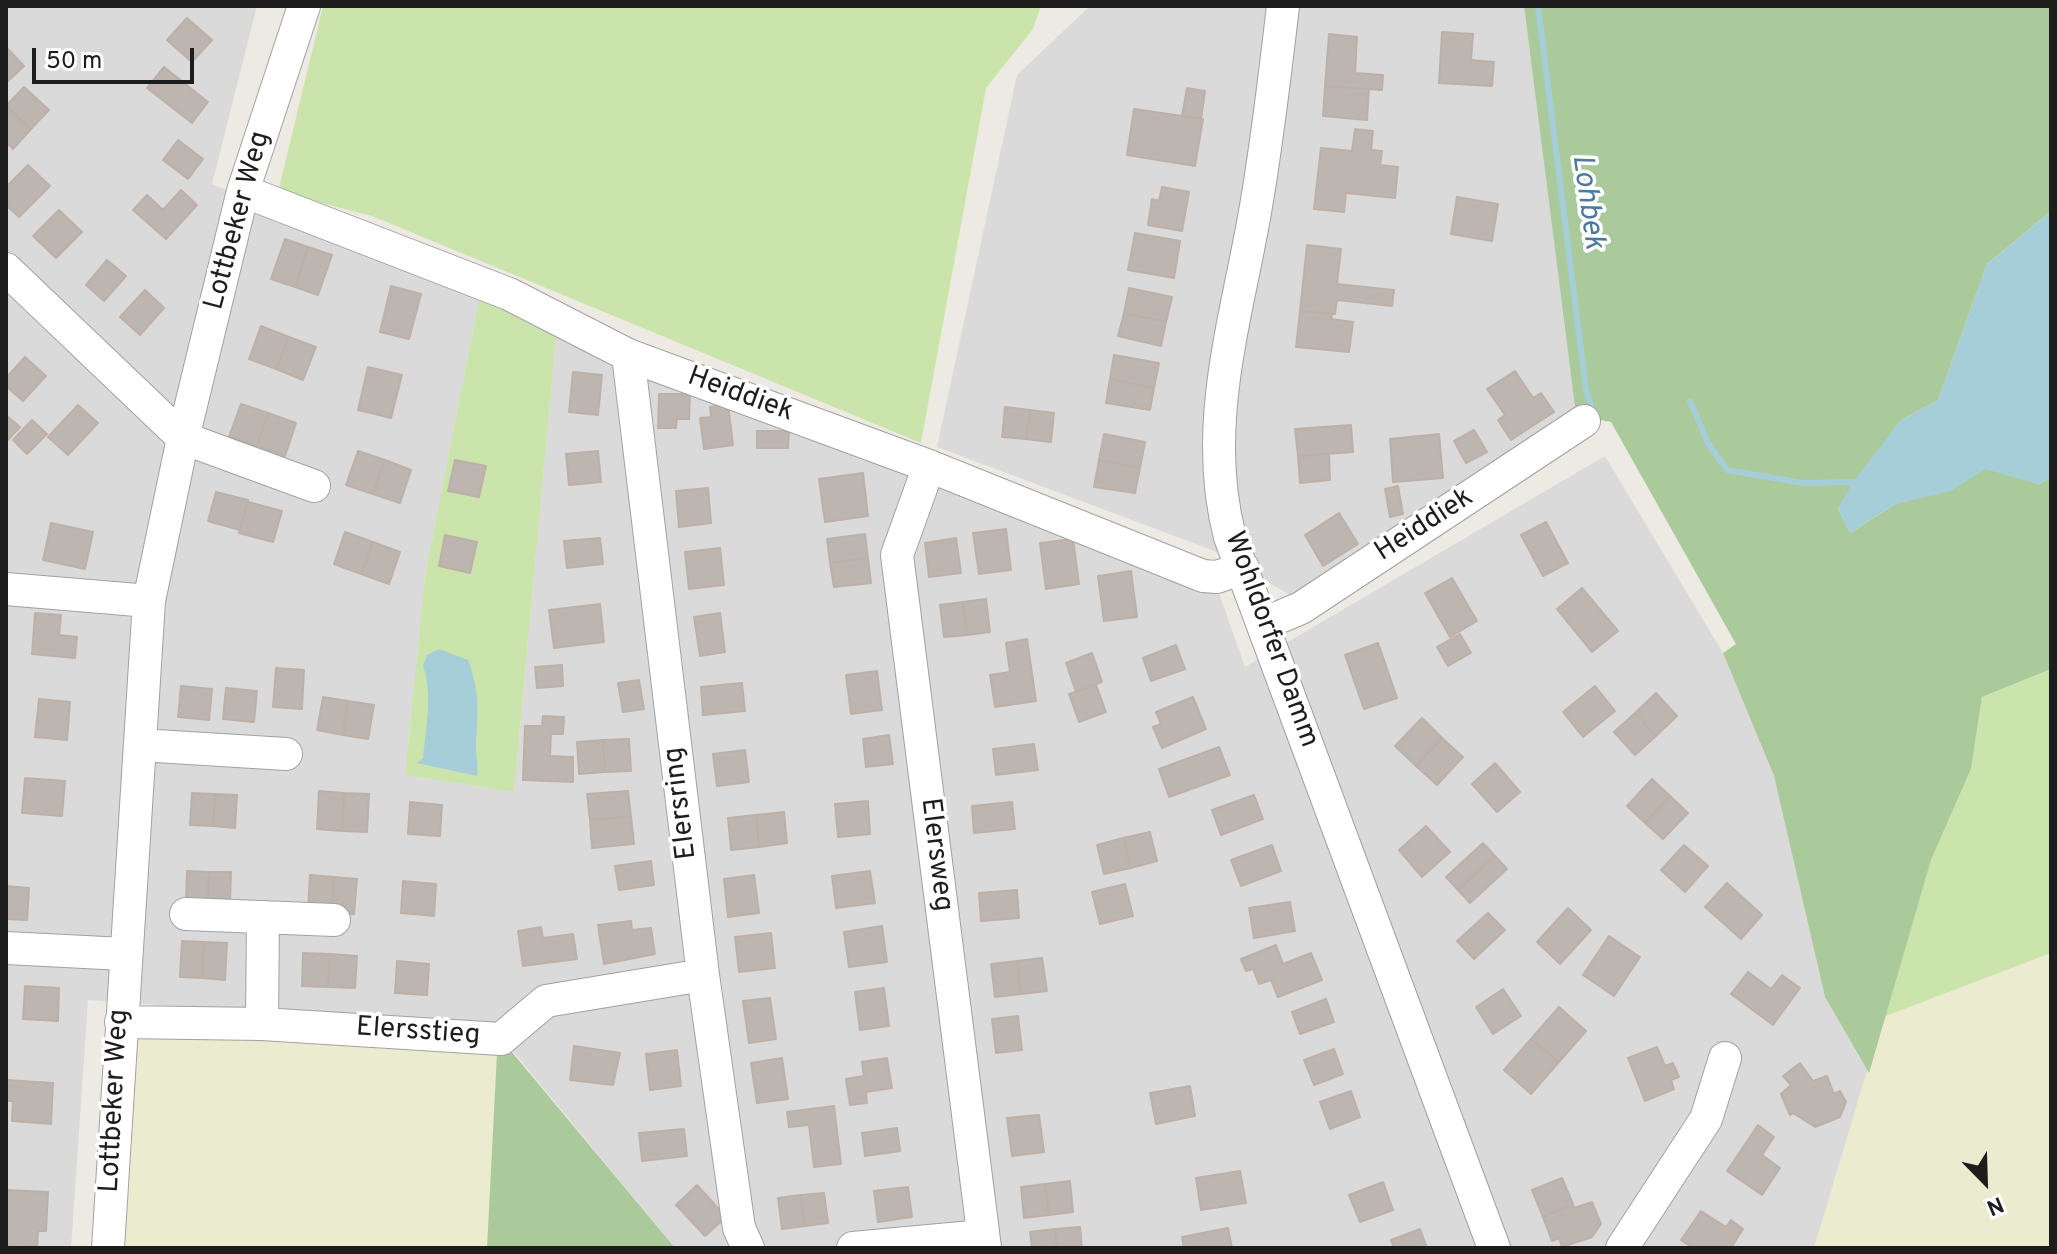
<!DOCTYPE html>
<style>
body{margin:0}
#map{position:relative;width:2057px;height:1254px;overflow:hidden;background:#edeae3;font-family:Overpass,sans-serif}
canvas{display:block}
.frame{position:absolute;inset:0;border:8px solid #1d1d1d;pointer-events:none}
.north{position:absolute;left:1945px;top:1142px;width:80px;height:80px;-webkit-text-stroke:6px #fff;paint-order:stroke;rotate:157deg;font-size:22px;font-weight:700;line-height:32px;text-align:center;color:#1d1d1d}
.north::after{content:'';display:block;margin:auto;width:28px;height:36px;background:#1d1d1d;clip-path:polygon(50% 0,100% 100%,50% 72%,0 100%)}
.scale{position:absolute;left:32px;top:48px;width:162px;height:36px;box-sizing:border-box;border:4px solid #1d1d1d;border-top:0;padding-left:10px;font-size:24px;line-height:28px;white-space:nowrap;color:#1d1d1d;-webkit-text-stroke:6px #fff;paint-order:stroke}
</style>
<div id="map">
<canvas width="2057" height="1254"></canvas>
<div class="frame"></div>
<div class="north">N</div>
<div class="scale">50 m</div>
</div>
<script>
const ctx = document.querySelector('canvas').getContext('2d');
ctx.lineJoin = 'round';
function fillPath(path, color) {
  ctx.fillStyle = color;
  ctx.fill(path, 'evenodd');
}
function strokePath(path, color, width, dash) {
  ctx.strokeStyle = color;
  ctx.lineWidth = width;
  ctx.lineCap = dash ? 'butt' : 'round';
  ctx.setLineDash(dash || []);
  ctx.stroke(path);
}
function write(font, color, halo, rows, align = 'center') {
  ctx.font = font + ' Overpass,sans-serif';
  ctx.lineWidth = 7;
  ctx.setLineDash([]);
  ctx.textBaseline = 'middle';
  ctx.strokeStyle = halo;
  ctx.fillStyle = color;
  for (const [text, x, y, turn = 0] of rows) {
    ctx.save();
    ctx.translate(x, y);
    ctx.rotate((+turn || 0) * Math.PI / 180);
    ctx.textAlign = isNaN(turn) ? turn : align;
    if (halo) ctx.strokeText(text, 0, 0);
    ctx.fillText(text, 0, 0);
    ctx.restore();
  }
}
const residential = new Path2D(`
 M6 6H257L212 184 480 294 425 575 405 775 514 792 556 337 1218 590 1245 667 1605 456 1723 653 1774 776 1825 997 1869 1073 1814 1248H675L494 1028 88 1000 71 1248H6Z
 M1090 6H1524L1576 415 1297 599 1212 550 937 447 1017 75Z`);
const farmland = new Path2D(`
 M2051 953V1248H1814L1883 1017Z
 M138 1031 497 1053 487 1248H125Z`);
const grass = new Path2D(`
 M323 6H1041L1033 29 986 88 921 443 372 216 278 192Z
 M480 294 556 337 514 792 405 775 425 575Z
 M2051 669V953L1883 1017 1931 860 1971 769 1982 697Z`);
const forest = new Path2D(`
 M1524 6H2051V211L1987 264 1938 400 1901 420 1838 508 1850 533 1895 504 1951 490 1985 468 2039 484 2051 477V669L1982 697 1971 769 1931 860 1869 1073 1825 997 1774 776 1723 653 1736 644 1611 422 1576 415Z
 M501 1039 675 1248H487L497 1053Z`);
const water = new Path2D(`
 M2051 211V477L2039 484 1985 469 1951 491 1895 504 1850 533 1838 508 1853 482 1901 420 1938 400 1987 264Z
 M439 649 468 660C480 693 478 710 476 743 475 754 479 764 477 776L417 763 423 758C426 728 433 693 423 666L427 655Z`);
const stream = new Path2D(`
 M1538 6 1586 390 1591 405
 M1690 401 1708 443 1727 470 1803 483 1853 482`);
const building = new Path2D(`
 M187 18 212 40 192 62 167 40Z
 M1442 32 1473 34 1471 60 1494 62 1492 86 1439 83Z
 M1329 34 1357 37 1355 73 1383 75 1382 90 1325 86Z
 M6 47 24 66 6 83Z
 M164 67 208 102 192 123 147 88Z
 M1325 86 1369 89 1367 120 1323 116Z
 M24 87 49 110 31 129 6 106Z
 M1187 88 1205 91 1201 119 1182 116Z
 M6 106 31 129 13 149 6 142Z
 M1134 109 1203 119 1195 166 1127 155Z
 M1355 129 1373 131 1371 150 1382 151 1380 165 1398 167 1395 198 1346 193 1344 212 1314 209 1321 148 1352 151Z
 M178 140 203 159 188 179 163 160Z
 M28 165 50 186 19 217 6 205V187Z
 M1162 187 1189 192 1182 231 1148 225 1152 199 1159 201Z
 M181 190 197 205 166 239 133 210 147 195 163 210Z
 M1457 197 1498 204 1492 241 1451 234Z
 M59 210 82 232 56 258 33 236Z
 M1135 233 1180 241 1174 278 1128 270Z
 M285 239 308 247 295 287 271 279Z
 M1307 245 1341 249 1337 284 1394 290 1392 306 1337 300 1335 314 1300 311Z
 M308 247 332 255 318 295 295 287Z
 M107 260 126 276 104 301 86 285Z
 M391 286 421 294 409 339 380 332Z
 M1129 288 1172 297 1166 322 1124 313Z
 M145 290 164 308 140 335 120 317Z
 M1300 311 1332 314 1331 319 1353 322 1349 352 1296 347Z
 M1124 313 1166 322 1161 346 1118 336Z
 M261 326 289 337 276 369 249 359Z
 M289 337 316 347 303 380 276 369Z
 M1114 355 1159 363 1154 388 1110 379Z
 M25 357 46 376 23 401 6 386V378Z
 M368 367 402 375 391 418 358 410Z
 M1515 371 1533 398 1541 393 1554 412 1511 440 1498 420 1505 415 1487 389Z
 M573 372 602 375 598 415 569 412Z
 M1110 379 1154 388 1150 410 1106 403Z
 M659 394H690L689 419H677L676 428H658Z
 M241 404 268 413 257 446 229 437Z
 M728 404 733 445 704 449 700 418 711 417 710 407Z
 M78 405 98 423 68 455 48 437Z
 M1005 407 1030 410 1026 439 1002 437Z
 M1030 410 1054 413 1051 442 1026 439Z
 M268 413 296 423 285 456 257 446Z
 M6 415 20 427 6 442Z
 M32 420 47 434 27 454 13 440Z
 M1351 425 1353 452 1298 456 1295 429Z
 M1474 430 1487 452 1466 463 1454 441Z
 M757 431H789L788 448H757Z
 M1104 434 1145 442 1140 468 1099 460Z
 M1439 434 1443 478 1393 482 1390 439Z
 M358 451 385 460 373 494 346 485Z
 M598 451 601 482 569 485 566 454Z
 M1329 454 1330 480 1300 483 1298 456Z
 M385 460 411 470 400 503 373 494Z
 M455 460 486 466 479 497 448 491Z
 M1099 460 1140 468 1135 493 1094 487Z
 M863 473 868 516 825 522 819 479Z
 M1398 486 1403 514 1390 517 1385 489Z
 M708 488 711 523 679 527 676 491Z
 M216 492 248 500 240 530 208 521Z
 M248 502 282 511 273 542 239 533Z
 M1339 513 1358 544 1323 566 1305 535Z
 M1546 522 1568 563 1543 576 1521 535Z
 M51 523 93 532 85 569 43 560Z
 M1006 529 1011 570 979 574 973 533Z
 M345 532 373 542 361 574 334 564Z
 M865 534 868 558 830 563 827 539Z
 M445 535 477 542 470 573 439 566Z
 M600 538 603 564 567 568 564 541Z
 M956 538 961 573 929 577 925 543Z
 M1073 539 1079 584 1046 589 1040 543Z
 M373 542 400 552 389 584 361 574Z
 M720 548 724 585 689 589 685 552Z
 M868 558 871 583 834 587 830 563Z
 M1131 571 1137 617 1104 621 1098 576Z
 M1452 578 1477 621 1450 637 1425 593Z
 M1582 588 1618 631 1592 652 1557 609Z
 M986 599 990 632 967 635 963 602Z
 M963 602 967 635 944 637 940 605Z
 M600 604 604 642 554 648 549 610Z
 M35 613 61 615 59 635 77 637 75 658 32 654Z
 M720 613 725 652 700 656 694 617Z
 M1460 634 1471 653 1448 666 1437 647Z
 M1027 639 1036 701 995 707 990 675 1010 672 1006 643Z
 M1378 643 1397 698 1364 709 1345 655Z
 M1176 645 1185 669 1151 681 1143 658Z
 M1092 653 1102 682 1076 692 1066 663Z
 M562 665 563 686 537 688 535 667Z
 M276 668 304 670 302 709 273 707Z
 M877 671 882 710 851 714 846 675Z
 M639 680 644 709 623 712 618 683Z
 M742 683 745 711 703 715 701 687Z
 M1096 685 1106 712 1079 722 1069 694Z
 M181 686 212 689 209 720 178 717Z
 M1595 686 1615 711 1583 737 1563 712Z
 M226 688 257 691 254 722 223 719Z
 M1656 693 1677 716 1656 736 1635 713Z
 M323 697 348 701 343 735 317 730Z
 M1193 697 1206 729 1162 748 1153 727 1161 724 1156 712Z
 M39 699 70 702 67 740 35 737Z
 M348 701 374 705 368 739 343 735Z
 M1635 713 1656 736 1635 755 1614 732Z
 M543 716 564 717 563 734H551L550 756 573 757V782L523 780 525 726H542Z
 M1422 718 1442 738 1416 766 1395 746Z
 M889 735 893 764 866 767 863 739Z
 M1442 738 1463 757 1437 785 1416 766Z
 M629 739 631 771 605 772 603 740Z
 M603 740 605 772 579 774 577 742Z
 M1034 744 1038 770 996 775 993 749Z
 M1219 747 1230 775 1169 797 1159 769Z
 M745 750 749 782 717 786 713 754Z
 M1495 763 1520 792 1497 812 1472 784Z
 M25 778 65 781 62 816 22 813Z
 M1652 779 1670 796 1645 823 1627 806Z
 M319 791 344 793 342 831 317 829Z
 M628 791 631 816 590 820 587 794Z
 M192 793 215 794 213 826 190 825Z
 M344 793 369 794 367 832 342 831Z
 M215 794 237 795 235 828 213 826Z
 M1254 795 1263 819 1221 835 1212 810Z
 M1670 796 1688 813 1663 839 1645 823Z
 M868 801 870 834 838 837 835 804Z
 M410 802 442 805 440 836 408 834Z
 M1012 802 1015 829 974 833 972 806Z
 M784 812 787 843 759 847 756 815Z
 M756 815 759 847 731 850 728 818Z
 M631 816 634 844 592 848 590 820Z
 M1426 826 1450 852 1422 877 1399 850Z
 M1150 832 1157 861 1131 868 1123 838Z
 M1123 838 1131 868 1104 874 1097 845Z
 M1483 843 1495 856 1458 890 1446 877Z
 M1272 845 1281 871 1241 886 1231 860Z
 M1684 845 1708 866 1685 892 1661 870Z
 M1495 856 1507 869 1470 903 1458 890Z
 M651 861 654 885 619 890 615 866Z
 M187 871 209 872 208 903 186 902Z
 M870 871 875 903 836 908 832 876Z
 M209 872H231L230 903H208Z
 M310 875 334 877 331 913 308 911Z
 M754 875 759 913 728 917 724 879Z
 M334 877 357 879 354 914 331 913Z
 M403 881 436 884 434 916 401 913Z
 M1727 883 1762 915 1741 939 1705 907Z
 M1125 884 1133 916 1100 924 1092 892Z
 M6 886 29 888 27 920 6 919Z
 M1017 890 1019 918 981 921 979 893Z
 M1290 902 1295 931 1254 938 1249 908Z
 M1568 908 1591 930 1560 964 1537 942Z
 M1488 913 1505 930 1474 959 1457 941Z
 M631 921 632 930 651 928 655 954 604 964 598 925Z
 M882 926 887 962 849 967 844 932Z
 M541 927 543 938 573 934 577 959 523 966 518 931Z
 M771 933 775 968 739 972 735 937Z
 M1609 936 1640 957 1614 996 1583 975Z
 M182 941 204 942 202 978 180 977Z
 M204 942 227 943 225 980 202 978Z
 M1276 945 1283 964 1311 953 1322 980 1278 997 1271 980 1259 984 1253 969 1246 971 1241 959Z
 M303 953 330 954 328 987 302 986Z
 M330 954 357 956 355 988 328 987Z
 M1042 958 1047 991 1021 994 1017 961Z
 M397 961 429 964 427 995 395 993Z
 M1017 961 1021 994 995 997 991 964Z
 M1748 972 1771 989 1782 975 1800 988 1773 1025 1731 994Z
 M25 986 59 988 58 1021 23 1019Z
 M884 988 889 1026 860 1030 855 992Z
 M1503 989 1521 1016 1493 1034 1476 1007Z
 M770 998 776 1039 749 1043 743 1001Z
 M1326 999 1334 1022 1300 1034 1292 1012Z
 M1559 1007 1586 1031 1559 1062 1531 1039Z
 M1018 1016 1022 1050 996 1053 992 1019Z
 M1531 1039 1559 1062 1531 1094 1504 1070Z
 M574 1046 620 1053 613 1085 570 1080Z
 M1657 1047 1665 1066 1673 1063 1679 1077 1671 1080 1674 1089 1645 1101 1628 1058Z
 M1334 1049 1343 1074 1314 1085 1304 1060Z
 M677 1050 681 1086 650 1090 646 1054Z
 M782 1058 788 1099 757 1103 751 1063Z
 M887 1058 892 1088 866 1092 867 1103 850 1105 846 1079 864 1076 862 1062Z
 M1800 1063 1813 1081 1827 1076 1834 1094 1840 1091 1846 1102 1840 1117 1815 1127 1793 1113 1790 1115 1781 1094 1791 1085 1783 1076Z
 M6 1080 53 1083 51 1124 12 1121 13 1101H6Z
 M1190 1086 1195 1116 1156 1124 1150 1093Z
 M1351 1091 1360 1117 1330 1129 1320 1102Z
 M834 1106 841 1164 814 1167 809 1125 789 1127 787 1112Z
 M1039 1115 1044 1152 1012 1156 1007 1118Z
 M1758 1125 1774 1137 1762 1155 1780 1168 1762 1195 1727 1171Z
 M897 1128 900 1151 865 1156 862 1133Z
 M684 1129 687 1156 642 1161 639 1133Z
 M1240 1171 1246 1203 1201 1210 1196 1178Z
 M1562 1178 1573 1204 1543 1217 1532 1190Z
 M1070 1181 1073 1212 1049 1215 1045 1184Z
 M1383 1182 1393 1210 1360 1222 1349 1195Z
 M1045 1184 1049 1215 1024 1218 1021 1187Z
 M697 1185 726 1217 705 1236 676 1205Z
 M908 1187 912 1217 878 1222 874 1191Z
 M6 1190 48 1192 46 1231H38L37 1248 7 1246Z
 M824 1193 828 1223 805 1226 801 1195Z
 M801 1195 805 1226 782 1229 778 1198Z
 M1592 1202 1601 1224 1592 1237 1562 1247 1559 1238 1552 1241 1543 1217 1573 1204 1574 1208Z
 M1701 1211 1726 1227 1731 1220 1743 1229 1731 1248H1693L1681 1240Z
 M1080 1227 1082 1248H1057L1055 1229Z
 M1228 1228 1232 1248H1184L1182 1237Z
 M1055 1229 1057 1248H1032L1030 1232Z
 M1420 1229 1427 1248H1394L1391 1240Z`);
const minor = new Path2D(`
 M1283 6C1275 75 1267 144 1255 212 1236 321 1201 427 1230 537L1494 1248
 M243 191 509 294 628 355 929 466 1203 576 1217 577 1243 568
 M6 269 183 438 314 486
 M628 355 703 975 739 1228 748 1248
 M929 466 897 555 985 1248
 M6 589 149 601
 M1263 624 1301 608 1584 421
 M140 745 286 754
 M186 914 334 920
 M6 948 124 954
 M121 1022 262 1024 501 1039 546 1001 703 975
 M262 1024 263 917
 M108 1248 149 601 183 438 243 191 304 6
 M853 1248 983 1236
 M1622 1248 1706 1119 1725 1058`);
const streetNames = [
 ["Lottbeker Weg",239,221,-75],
 ["Heiddiek",740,396,20],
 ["Heiddiek",1425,526,-33],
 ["Wohldorfer Damm",1270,640,70],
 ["Elersring",682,803,-97],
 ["Elersweg",935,855,83],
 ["Elersstieg",418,1033,4],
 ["Lottbeker Weg",116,1101,-87]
];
const waterNames = [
 ["Lohbek",1586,202,82]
];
fillPath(residential, '#dbdada');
fillPath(farmland, '#eaebcf');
fillPath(grass, '#cae4ac');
fillPath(forest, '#aaca9b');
fillPath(water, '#a6ced8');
strokePath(stream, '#a6ced8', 6);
fillPath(building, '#bdb5b0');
strokePath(building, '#beb0a7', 2);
strokePath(minor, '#a1a1a1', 34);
strokePath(minor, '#fff', 32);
write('28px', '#1d1d1d', '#fff', streetNames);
write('italic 30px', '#4e789e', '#fff', waterNames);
</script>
